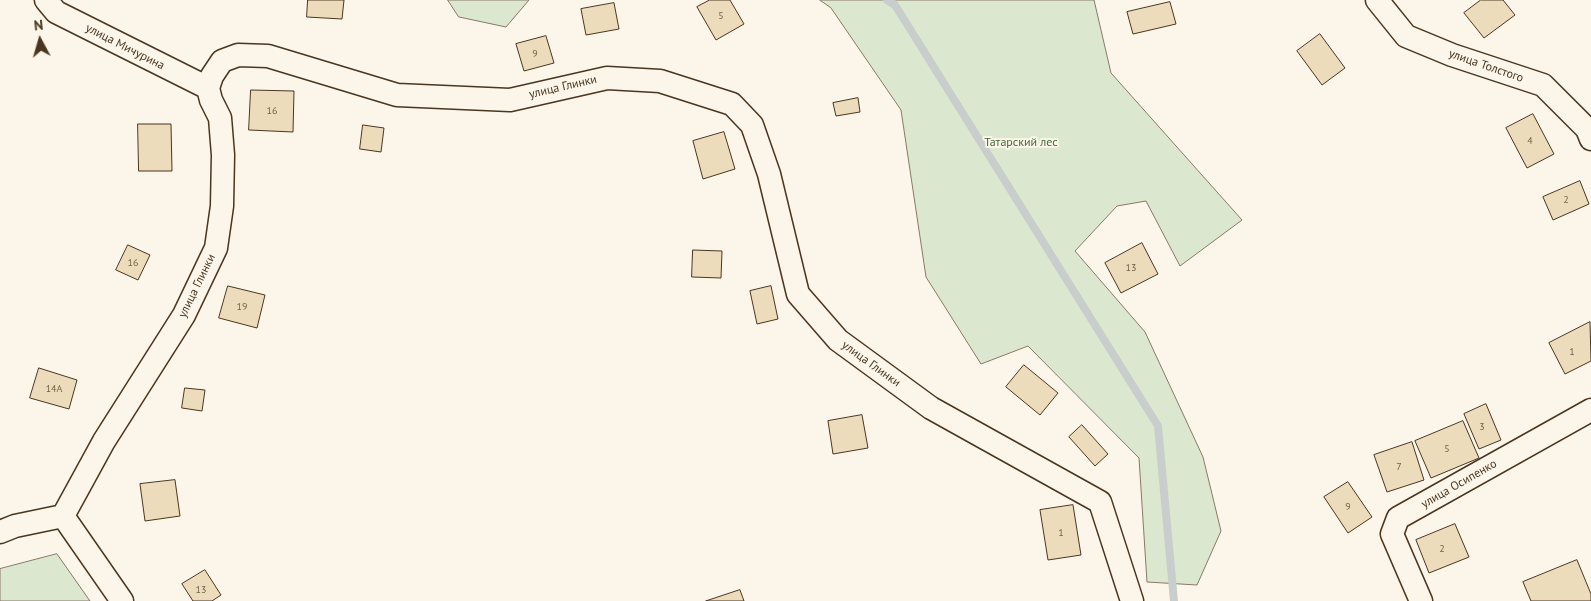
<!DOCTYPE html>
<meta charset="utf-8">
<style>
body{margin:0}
#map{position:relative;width:1591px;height:601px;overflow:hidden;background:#fbf6e9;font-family:"PT Sans",sans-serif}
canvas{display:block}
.north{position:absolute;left:15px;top:15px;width:50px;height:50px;-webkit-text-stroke:4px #fbf6e9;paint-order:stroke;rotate:354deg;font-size:14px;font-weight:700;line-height:20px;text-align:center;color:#4a3520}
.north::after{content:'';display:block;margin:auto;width:18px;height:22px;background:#4a3520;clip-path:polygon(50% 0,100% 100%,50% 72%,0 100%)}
</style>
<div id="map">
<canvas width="1591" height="601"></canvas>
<div class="north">N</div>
</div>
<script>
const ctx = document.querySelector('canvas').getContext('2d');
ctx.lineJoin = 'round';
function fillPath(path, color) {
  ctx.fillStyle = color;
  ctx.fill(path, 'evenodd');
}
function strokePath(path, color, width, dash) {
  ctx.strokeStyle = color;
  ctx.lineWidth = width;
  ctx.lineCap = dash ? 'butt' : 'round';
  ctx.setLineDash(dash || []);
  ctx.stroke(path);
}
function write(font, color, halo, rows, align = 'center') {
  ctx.font = font + ' "PT Sans",sans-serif';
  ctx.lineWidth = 4;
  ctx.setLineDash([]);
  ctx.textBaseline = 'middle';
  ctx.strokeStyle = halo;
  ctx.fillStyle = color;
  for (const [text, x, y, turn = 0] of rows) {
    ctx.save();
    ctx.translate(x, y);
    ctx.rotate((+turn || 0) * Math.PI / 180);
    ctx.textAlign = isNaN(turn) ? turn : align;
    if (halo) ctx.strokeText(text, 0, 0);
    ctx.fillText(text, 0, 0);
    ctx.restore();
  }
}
const green = new Path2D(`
 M448 0H529L506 27 459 17Z
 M820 0H1094L1111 73 1242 220 1180 266 1146 201 1117 206 1075 251 1145 332 1203 457 1221 531 1197 585 1147 582 1139 458 1028 346 981 364 926 277 901 110 831 8Z
 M57 554 90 601H0V569Z`);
const stream = new Path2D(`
 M887 0 895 5 1158 426 1174 601`);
const building = new Path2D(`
 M308 0H344L342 19 307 17Z
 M710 0H730L744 24 716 40 697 7Z
 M1481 0H1503L1515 15 1484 38 1464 13Z
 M1170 2 1176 24 1133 34 1127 12Z
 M614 3 619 29 586 35 581 9Z
 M1320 34 1345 68 1322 85 1297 51Z
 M546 36 554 63 524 71 516 44Z
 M251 90 294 91 293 132 249 130Z
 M858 98 860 112 836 116 833 103Z
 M1533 114 1554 154 1527 168 1506 128Z
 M138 124H171L172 171H139Z
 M363 125 384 128 381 152 360 149Z
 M724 132 735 169 703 179 693 141Z
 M1580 181 1589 204 1553 220 1543 197Z
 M1142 243 1158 274 1121 293 1105 263Z
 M128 245 150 255 138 280 116 270Z
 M693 250 722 251 721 278 692 277Z
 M228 286 265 295 257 328 219 318Z
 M771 286 778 319 757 324 750 291Z
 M1590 322 1591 361 1565 374 1549 343Z
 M1024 365 1058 393 1040 415 1006 387Z
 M39 368 77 380 69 409 30 398Z
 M185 388 205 390 202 411 182 408Z
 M1486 404 1501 440 1479 449 1464 414Z
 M862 415 868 448 833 454 828 421Z
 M1463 421 1479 458 1431 478 1415 441Z
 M1082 425 1108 454 1095 466 1069 437Z
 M1412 442 1424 480 1387 492 1374 455Z
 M175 480 180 516 145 521 140 484Z
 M1348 482 1372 517 1348 533 1324 497Z
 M1073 505 1081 555 1048 560 1040 510Z
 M1455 524 1469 557 1429 573 1416 540Z
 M1577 560 1591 594V601H1531L1523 582Z
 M205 570 221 595 212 601H193L182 584Z
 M740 590 744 601H706Z`);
const minor = new Path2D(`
 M46 0 56 12 208 88
 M1377 0 1406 36 1452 55 1543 85 1587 129 1591 139
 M63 516 104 441 184 315 216 248 222 206 223 155 220 118 211 100 208 88 212 76 222 61 238 55 268 56 397 95 510 100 607 78 660 81 732 104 752 125 769 174 798 294 838 340 931 408 1100 502 1132 601
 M63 516 122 601
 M0 532 15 526 63 516
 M1421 601 1392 534 1398 518 1591 410`);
const numberNames = [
 ["5",721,16],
 ["9",535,54],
 ["16",272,111],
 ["4",1530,141],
 ["2",1566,200],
 ["16",133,263],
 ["13",1131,268],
 ["19",242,307],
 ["1",1572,352],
 ["14А",54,389],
 ["3",1482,427],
 ["5",1447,449],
 ["7",1399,467],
 ["9",1348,507],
 ["1",1061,533],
 ["2",1442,549],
 ["13",201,590]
];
const streetNames = [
 ["улица Мичурина",125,47,27],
 ["улица Толстого",1486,66,19],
 ["улица Глинки",563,87,-13],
 ["улица Глинки",197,286,-64],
 ["улица Глинки",871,364,36],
 ["улица Осипенко",1459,484,-30]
];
const parkNames = [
 ["Татарский лес",1021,143]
];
fillPath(green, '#dce7d0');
strokePath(green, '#887966', 1);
strokePath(stream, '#c9cecd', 8);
fillPath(building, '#ecdcbc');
strokePath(building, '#4a3520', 1);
strokePath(minor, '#4a3520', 25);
strokePath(minor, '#fbf6e9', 22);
write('10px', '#725f47', null, numberNames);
write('12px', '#4a3520', '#fbf6e9', streetNames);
write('12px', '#436837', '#fbf6e9', parkNames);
</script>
